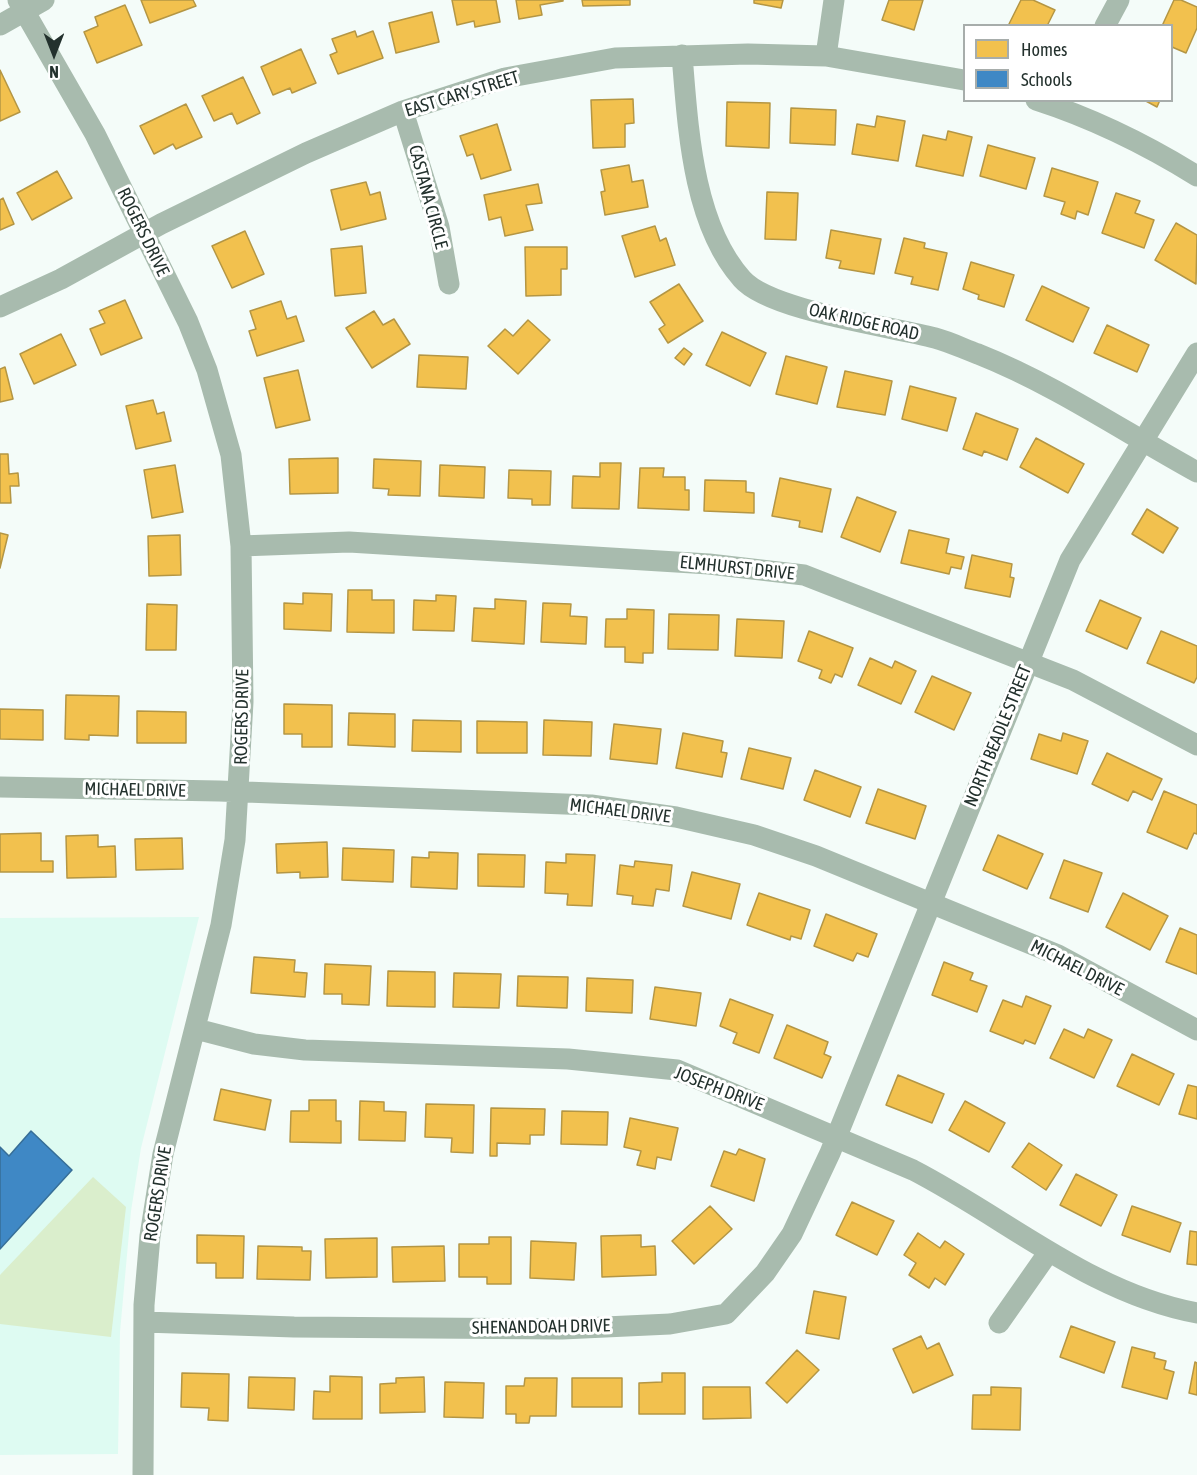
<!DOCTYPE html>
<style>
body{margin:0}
#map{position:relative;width:1197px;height:1475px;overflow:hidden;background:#f4fcf9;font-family:"Asap Condensed",sans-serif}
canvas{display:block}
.legend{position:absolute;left:963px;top:24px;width:210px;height:78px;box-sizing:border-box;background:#fff;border:2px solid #a7adab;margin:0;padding:8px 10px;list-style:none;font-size:18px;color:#23312d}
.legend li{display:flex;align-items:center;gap:12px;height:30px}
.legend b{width:30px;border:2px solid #a7adab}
.north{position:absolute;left:24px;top:24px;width:60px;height:60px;-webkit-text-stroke:4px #fff;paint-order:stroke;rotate:180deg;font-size:16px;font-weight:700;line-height:24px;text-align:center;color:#23312d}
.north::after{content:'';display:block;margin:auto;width:21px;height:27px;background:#23312d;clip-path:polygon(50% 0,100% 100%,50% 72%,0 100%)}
</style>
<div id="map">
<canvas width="1197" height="1475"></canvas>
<ul class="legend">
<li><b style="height:16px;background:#f2c14e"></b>Homes</li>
<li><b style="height:16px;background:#3f88c5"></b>Schools</li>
</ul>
<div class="north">N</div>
</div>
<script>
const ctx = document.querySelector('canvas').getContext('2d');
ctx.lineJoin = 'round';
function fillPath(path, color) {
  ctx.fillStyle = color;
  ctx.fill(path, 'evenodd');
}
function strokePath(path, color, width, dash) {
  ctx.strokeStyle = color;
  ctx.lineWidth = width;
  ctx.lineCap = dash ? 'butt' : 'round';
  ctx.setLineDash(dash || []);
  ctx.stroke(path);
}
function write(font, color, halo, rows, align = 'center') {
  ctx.font = font + ' "Asap Condensed",sans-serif';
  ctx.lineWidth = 6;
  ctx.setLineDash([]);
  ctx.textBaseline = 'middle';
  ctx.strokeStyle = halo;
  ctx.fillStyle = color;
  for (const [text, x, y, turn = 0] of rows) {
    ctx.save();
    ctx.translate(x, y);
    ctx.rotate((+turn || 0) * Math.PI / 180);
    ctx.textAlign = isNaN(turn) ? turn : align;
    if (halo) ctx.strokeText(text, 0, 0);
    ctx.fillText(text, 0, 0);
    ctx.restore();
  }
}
const built = new Path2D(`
 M199 917 141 1148 131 1211 120 1332 118 1454 0 1455V918Z`);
const green = new Path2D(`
 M93 1177 126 1207 111 1337 0 1324V1275Z`);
const homes = new Path2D(`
 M141 0H193L196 6 150 23Z
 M452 0H496L500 22 475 27 474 21 457 25Z
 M516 0H563V1L540 5 542 15 519 19Z
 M582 0H630V5L583 6Z
 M754 0H783L781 8 754 3Z
 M889 0H923L914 30 882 20Z
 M1021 0H1033L1055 10 1047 26H1008Z
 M1174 0H1181L1197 7V28L1186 53 1172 47V26H1162Z
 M125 5 142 45 97 63 84 32 98 26 95 17Z
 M432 12 439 42 396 53 389 23Z
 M355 31 357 37 373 31 383 58 338 74 330 55 337 52 332 39Z
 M301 49 316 83 292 93 290 88 273 95 261 67Z
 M0 70 20 112 0 121Z
 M243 77 260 113 237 124 232 113 214 121 202 96Z
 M633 99 634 123 625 124V147L593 148 591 100Z
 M1144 100H1160L1157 107Z
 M727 102 770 103 769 148 726 146Z
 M186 104 202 137 176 149 173 144 154 154 140 126Z
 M791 108 836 110 835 145 790 143Z
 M877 116 905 121 898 161 852 154 857 124 875 127Z
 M497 124 511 170 481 179 473 154 467 156 460 136Z
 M948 131 972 137 963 176 916 166 923 135 946 140Z
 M988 145 1035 158 1026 189 980 176Z
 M629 165 632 182 643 180 648 207 605 215 601 192 605 191 601 170Z
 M1052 168 1098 182 1088 215 1077 211 1075 219 1061 214 1065 202 1044 196Z
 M57 171 72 198 32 220 17 193Z
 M366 182 370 195 380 192 386 219 341 230 331 190Z
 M538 184 542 203 526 205 533 230 505 236 501 217 489 220 484 195Z
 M767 192 798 193 796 240 765 239Z
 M1116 193 1140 201 1135 213 1154 220 1144 248 1102 233Z
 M3 198 14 224 0 230V200Z
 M1176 223 1197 235 1196 284 1155 260Z
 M655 226 660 241 666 238 675 265 635 277 622 236Z
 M831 230 881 239 874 274 839 268 841 261 826 258Z
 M245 231 264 274 232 288 212 246Z
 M904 238 925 243 924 248 947 253 938 290 911 284 913 277 895 273Z
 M362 246 366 293 335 296 331 249Z
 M525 247H567V269H561V295L526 296Z
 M971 262 1014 275 1004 307 978 299 979 295 963 289Z
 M679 284 703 321 668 343 659 329 665 325 650 302Z
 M1042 286 1089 308 1073 342 1026 320Z
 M125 300 142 338 101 355 90 329 105 323 99 311Z
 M281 301 287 319 296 316 304 341 257 356 249 331 256 329 250 311Z
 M374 311 383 325 394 319 410 344 372 368 346 328Z
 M528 320 550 340 518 374 488 346 505 329 513 336Z
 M1107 325 1149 345 1137 372 1094 353Z
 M722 332 766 353 750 386 706 365Z
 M61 334 76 365 34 384 20 354Z
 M684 348 692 354 684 365 675 358Z
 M419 355 468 357 466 389 417 387Z
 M786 356 827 367 817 404 776 394Z
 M5 367 13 399 0 402V369Z
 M298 370 310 420 276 428 264 378Z
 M845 371 892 381 885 415 837 407Z
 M910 386 956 398 947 431 902 419Z
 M153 400 157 414 164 412 171 441 136 449 126 406Z
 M976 413 1018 429 1007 460 984 451 982 456 963 449Z
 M1036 438 1084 464 1068 493 1020 467Z
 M0 454H8L9 474 18 473 19 486H10L11 503H0Z
 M338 458V493L290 494 289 459Z
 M374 459 421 461 420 496 388 495 389 489 373 488Z
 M600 463H621L619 509 572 508 573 476 600 477Z
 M175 465 183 512 152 518 144 470Z
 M440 465 485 467 484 498 439 496Z
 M640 468H664L663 477H685V490H689V510L638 508Z
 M509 470 551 471 550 505H532V499L508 498Z
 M780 478 831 489 822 532 799 527 800 521 772 516Z
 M705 480 746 481V492L754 493V513L704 511Z
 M857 497 896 512 880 552 841 537Z
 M1147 509 1178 528 1163 553 1132 534Z
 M909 530 949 539 946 553 964 557 961 569 951 567 949 574 901 563Z
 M0 533 8 535 0 568Z
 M180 535 181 575 149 576 148 536Z
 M972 555 1012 564 1010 577 1014 578 1010 597 965 588Z
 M348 590H372V600H394V633L347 632Z
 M303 593 332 594 331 631 284 629V603L303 604Z
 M436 595 456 596 454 631 413 630 414 600 436 601Z
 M495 599 526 601 524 644 472 641 474 608 495 609Z
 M1100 600 1141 618 1127 649 1086 631Z
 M543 603 571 604 570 616 587 617 586 644 541 642Z
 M147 604 177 605 176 650H146Z
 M627 609 654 610 653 653H643V663L625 662V647H605L606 619H627Z
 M669 614 719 615 718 650 668 649Z
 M737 619 784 621 782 658 735 656Z
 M809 631 853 648 842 677 835 674 831 683 819 678 822 670 798 661Z
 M1161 631 1197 646V677L1194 683 1147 663Z
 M870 658 892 668 895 661 916 671 901 704 858 685Z
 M932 676 971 693 954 730 915 712Z
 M66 695 119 696 118 736 89 735V740L65 739Z
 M284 704 332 705V747H302V734H284Z
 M0 709 43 710V740L0 739Z
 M137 711 186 712V743H137Z
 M349 713 395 714V747L348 745Z
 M413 720 461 721V752L412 751Z
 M544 720 592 722 591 756 543 755Z
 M477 721 527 722V753H477Z
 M614 724 661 729 657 764 610 759Z
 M683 733 723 741 721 752 727 753 722 777 676 768Z
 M1063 733 1088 741 1077 774 1031 759 1039 734 1061 741Z
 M749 748 791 758 783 789 741 779Z
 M1107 753 1162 779 1152 800 1133 791 1128 801 1092 784Z
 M815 770 861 787 850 817 804 800Z
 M878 789 926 806 915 839 866 823Z
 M1164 791 1197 805V834L1194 833 1187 849 1147 832Z
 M41 833V861H53V872H0V834Z
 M98 835V847L115 846 116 877 67 878 66 836Z
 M998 835 1043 854 1027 889 983 870Z
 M182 838 183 869 136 870 135 839Z
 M327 842 328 877 300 878V872L277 873 276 844Z
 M343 848 394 850 393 882 342 880Z
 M429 852 458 853 457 889 411 887 412 857 429 858Z
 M478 854 525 855 524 887 478 886Z
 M566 854 595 855 592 906 567 905 568 894 545 893 546 862 566 863Z
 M1064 860 1102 873 1088 912 1050 898Z
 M635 861 672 865 669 891 656 889 653 906 632 904 633 896 617 894 620 865 634 867Z
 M692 872 740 884 731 919 683 906Z
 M759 893 810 910 801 939 791 936 790 940 747 925Z
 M1123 893 1168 916 1150 950 1106 927Z
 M826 914 877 934 868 957 857 953 853 961 814 946Z
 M1180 928 1197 935V974L1166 962Z
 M254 957 295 960 294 972 307 973 305 997 251 993Z
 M944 962 973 973 970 980 987 986 977 1012 932 995Z
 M325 964 371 966 369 1005 342 1004V994H324Z
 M388 971 435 972V1007L387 1006Z
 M454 973 501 974 499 1008 453 1007Z
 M518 976 568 977 567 1008 517 1006Z
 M587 978 633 980 632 1013 586 1011Z
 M655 987 701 993 696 1026 650 1019Z
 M1026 996 1051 1006 1035 1044 1025 1040 1023 1044 990 1031 1003 1000 1022 1007Z
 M730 999 773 1015 759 1053 733 1043 737 1033 720 1026Z
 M787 1025 828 1042 824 1054 831 1057 822 1078 774 1058Z
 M1064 1029 1084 1038 1088 1029 1112 1040 1094 1078 1050 1058Z
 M1132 1054 1174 1074 1159 1105 1117 1086Z
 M898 1075 944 1094 932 1123 886 1105Z
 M1188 1085 1197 1087V1119L1179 1114Z
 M221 1089 271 1100 265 1130 214 1120Z
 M309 1100H336V1121H341V1143L290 1142 291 1111H309Z
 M360 1101 384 1102V1111L406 1112 405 1141 359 1140Z
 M965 1101 1005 1123 989 1152 949 1130Z
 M426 1104 474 1105 473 1153 451 1152 452 1138 425 1137Z
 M491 1108 545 1109 544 1135H530V1144L497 1143V1156H490Z
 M562 1111 608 1112 607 1145 561 1144Z
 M630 1118 678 1128 671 1160 657 1157 655 1169 637 1165 641 1151 624 1147Z
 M1029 1143 1062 1165 1046 1190 1012 1167Z
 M739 1149 765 1159 754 1201 711 1186 724 1151 736 1155Z
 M1076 1174 1117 1195 1101 1226 1060 1205Z
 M852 1202 894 1221 877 1255 836 1235Z
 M710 1206 732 1229 694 1264 672 1241Z
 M1132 1206 1181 1223 1170 1252 1122 1235Z
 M1190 1231 1197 1232V1265L1187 1264Z
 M918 1233 940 1248 945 1241 964 1254 945 1285 935 1278 929 1288 909 1275 916 1263 904 1255Z
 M197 1235 244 1236 243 1278H216V1263H197Z
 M641 1235V1247L655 1246 656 1275 602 1277 601 1236Z
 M489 1237H511V1284H487V1277H459V1244H489Z
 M377 1238V1277L326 1278 325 1239Z
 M531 1241 576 1243 574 1280 530 1278Z
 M258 1246 302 1247V1251H311L310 1280 257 1279Z
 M444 1246 445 1281 393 1282 392 1247Z
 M814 1291 846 1297 839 1339 806 1333Z
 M1071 1326 1115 1342 1104 1373 1060 1357Z
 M921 1336 927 1349 939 1343 953 1375 913 1393 893 1349Z
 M1132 1347 1155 1353 1154 1358 1166 1361 1164 1369 1174 1372 1167 1399 1122 1387Z
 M797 1350 819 1370 787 1403 766 1383Z
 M1195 1362 1197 1363V1395L1189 1393Z
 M182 1373 229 1374 228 1421 208 1420 209 1408 181 1407Z
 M662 1373H685V1414H639V1383L662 1382Z
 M330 1376 362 1377V1419H313L314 1391 330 1392Z
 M249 1377 295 1378 294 1410 248 1408Z
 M424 1377 425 1412 380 1413V1384L396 1383V1378Z
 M525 1378H557L556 1416H530L529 1423H516V1414H506V1386H524Z
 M572 1378H622V1407H572Z
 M445 1382 484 1383 483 1418 444 1417Z
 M703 1387H750L751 1418 703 1419Z
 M991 1387 1021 1388 1020 1430 972 1429 973 1395H991Z`);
const schools = new Path2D(`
 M31 1131 72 1170 0 1249V1147L9 1156Z`);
const street = new Path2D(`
 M18 0 95 134 188 322 207 370 231 455 241 546 243 702 235 840 221 925 163 1154 150 1236 144 1305 143 1475
 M0 25 44 0
 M1105 26 1119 0
 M682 55C688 126 692 223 742 279 770 311 890 326 935 338 950 342 964 349 978 354 1056 385 1124 432 1197 472
 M826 56 834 0
 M1036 100C1092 118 1147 145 1197 176
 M403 111 439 227 449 284
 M0 307 61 279 161 224 306 153 403 111 505 78 615 58 748 54 826 56 964 80
 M241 546 349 542 709 564 804 575 1073 680 1197 745
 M0 787 219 791 591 805 676 817 754 835 816 856 972 920 1058 955 1197 1030
 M196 1029 254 1044 305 1050 568 1059 677 1070 913 1170C1008 1219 1090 1293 1197 1313
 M144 1322 294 1327 562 1329 670 1324 726 1314 765 1273 792 1234 830 1153 1070 560 1197 353
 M999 1323 1048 1253`);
const streetNames = [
 ["EAST CARY STREET",462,94,-17],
 ["CASTANA CIRCLE",428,197,75],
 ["ROGERS DRIVE",143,232,64],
 ["OAK RIDGE ROAD",864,322,13],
 ["ELMHURST DRIVE",737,568,6],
 ["ROGERS DRIVE",242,717,-89],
 ["NORTH BEADLE STREET",998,736,-68],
 ["MICHAEL DRIVE",135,790,1],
 ["MICHAEL DRIVE",620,811,7],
 ["MICHAEL DRIVE",1077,968,27],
 ["JOSEPH DRIVE",719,1089,21],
 ["ROGERS DRIVE",158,1194,-81],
 ["SHENANDOAH DRIVE",541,1327,-1]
];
fillPath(built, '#defbf2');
fillPath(green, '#daeecc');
fillPath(homes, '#f2c14e');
strokePath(homes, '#b49644', 1.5);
fillPath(schools, '#3f88c5');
strokePath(schools, '#376e97', 1.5);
strokePath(street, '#a8bbae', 21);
write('18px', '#23312d', '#fff', streetNames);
</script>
